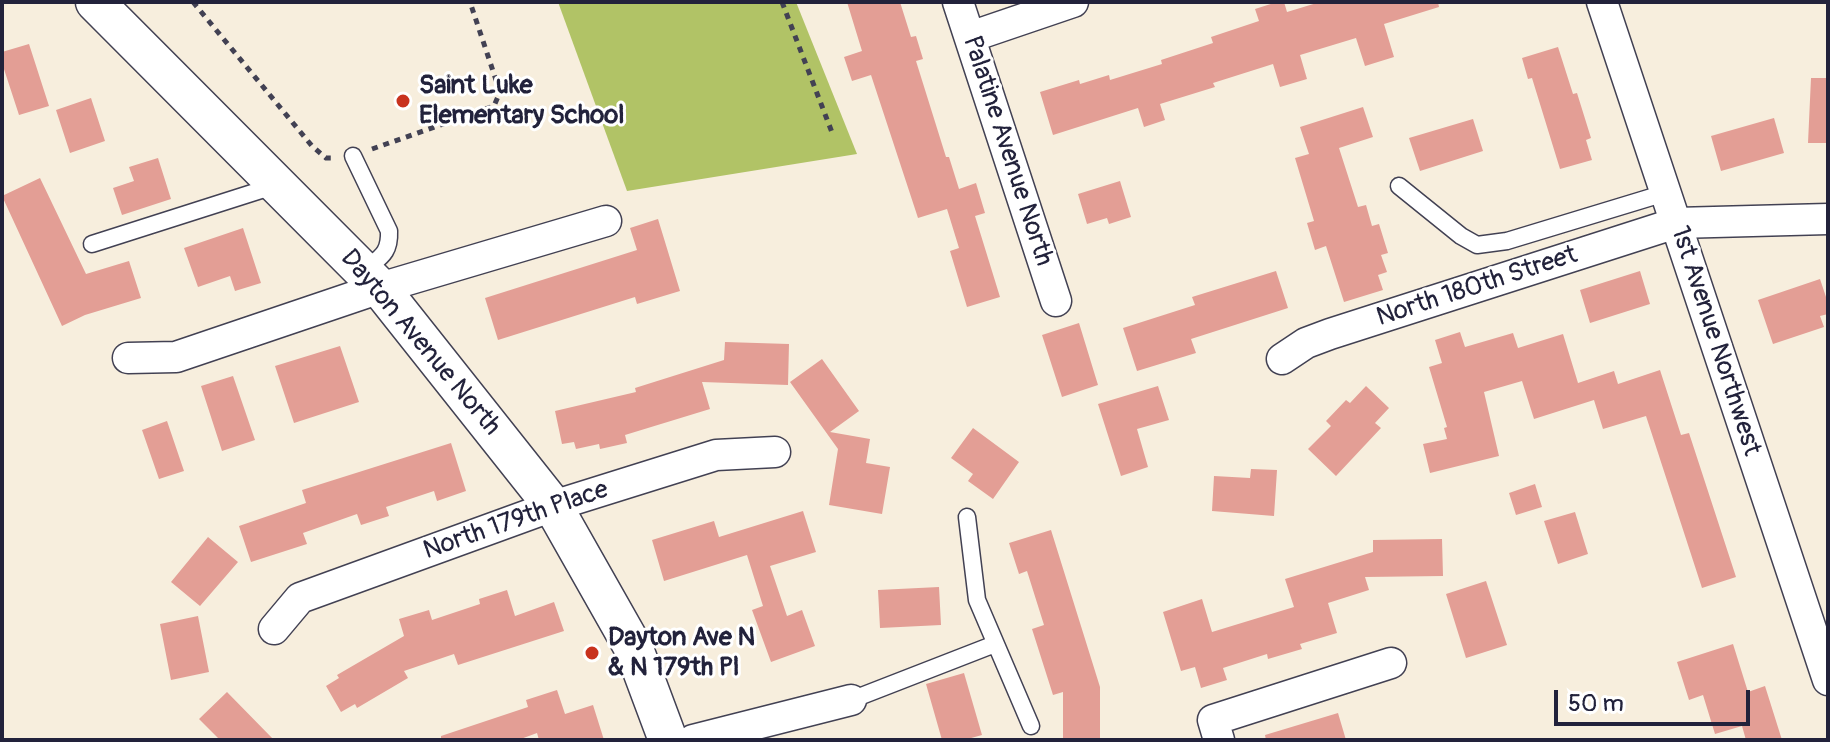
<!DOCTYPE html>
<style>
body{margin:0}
#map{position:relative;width:1830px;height:742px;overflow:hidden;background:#f7eedd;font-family:Pangolin,sans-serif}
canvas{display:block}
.frame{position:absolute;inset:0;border:4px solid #22223b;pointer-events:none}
.scale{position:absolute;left:1554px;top:690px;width:196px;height:36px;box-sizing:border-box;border:4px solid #22223b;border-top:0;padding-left:10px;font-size:24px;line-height:28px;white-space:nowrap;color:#22223b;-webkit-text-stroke:6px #fff;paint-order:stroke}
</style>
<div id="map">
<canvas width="1830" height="742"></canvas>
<div class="frame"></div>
<div class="scale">50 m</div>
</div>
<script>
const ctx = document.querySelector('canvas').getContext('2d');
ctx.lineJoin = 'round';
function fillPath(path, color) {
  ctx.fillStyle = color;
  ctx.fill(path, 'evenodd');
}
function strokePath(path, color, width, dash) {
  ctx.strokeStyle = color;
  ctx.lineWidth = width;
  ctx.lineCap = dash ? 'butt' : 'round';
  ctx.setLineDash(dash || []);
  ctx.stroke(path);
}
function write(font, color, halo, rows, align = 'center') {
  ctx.font = font + ' Pangolin,sans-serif';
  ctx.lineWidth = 6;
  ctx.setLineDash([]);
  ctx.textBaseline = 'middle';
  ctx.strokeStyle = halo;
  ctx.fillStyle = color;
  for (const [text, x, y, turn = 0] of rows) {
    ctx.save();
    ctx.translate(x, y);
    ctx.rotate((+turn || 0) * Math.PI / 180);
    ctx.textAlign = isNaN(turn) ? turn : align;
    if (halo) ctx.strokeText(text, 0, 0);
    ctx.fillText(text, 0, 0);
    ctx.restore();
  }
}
const green = new Path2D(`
 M558 2H796L857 154 627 191Z`);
const building = new Path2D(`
 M847 2H900L911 37 916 36 923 59 916 61 946 157H949L959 189 976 183 985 213 975 216 1000 297 967 307 950 251 959 248 947 209 918 218 871 75 852 81 844 57 862 51Z
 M1277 2H1284L1287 12 1320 2H1438L1439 7 1384 24 1394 57 1365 66 1356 38 1300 55 1307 79 1280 87 1273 64 1213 83 1215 87 1160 104 1165 120 1144 127 1138 108 1053 135 1040 92 1079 80 1080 84 1109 75 1110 80 1162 64 1161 60 1213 43 1211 37 1259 21 1255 9Z
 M29 44 49 106 19 115 2 63V52Z
 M1558 47 1573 94 1577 93 1591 138 1586 140 1592 160 1560 169 1532 78 1528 79 1522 58Z
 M1811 78H1828V143H1808Z
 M91 98 105 141 70 153 56 110Z
 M1363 107 1373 137 1339 148 1358 207 1366 205 1372 226 1379 224 1388 253 1381 255 1387 272 1378 275 1383 290 1344 302 1326 246 1315 250 1307 223 1314 221 1295 158 1309 154 1300 127Z
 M1774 118 1784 153 1721 171 1711 136Z
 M1473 119 1483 151 1420 171 1409 138Z
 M158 158 171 199 122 215 113 188 134 181 129 167Z
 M40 178 86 274 129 261 141 298 85 315 62 326 2 196Z
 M1120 181 1131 217 1109 224 1107 218 1087 224 1078 194Z
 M658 219 680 291 637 304 635 297 498 340 485 298 637 250 630 228Z
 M243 228 261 283 235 291 230 276 198 287 184 248Z
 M1276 271 1288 308 1191 339 1196 353 1137 371 1123 328 1195 305 1192 297Z
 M1640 271 1650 304 1590 323 1580 290Z
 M1820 279 1828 303V314L1820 316 1824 327 1773 344 1758 300Z
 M1079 323 1098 385 1062 397 1042 335Z
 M1460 332 1465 347 1513 333 1518 348 1563 334 1578 383 1614 371 1618 384 1660 370 1681 435 1689 433 1736 577 1702 588 1646 416 1603 429 1594 400 1534 419 1522 381 1484 392 1499 456 1430 473 1423 444 1447 439 1444 428 1447 427 1429 367 1442 363 1435 340Z
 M725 342 789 344 788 385 702 382 710 409 625 435 627 443 600 449 599 444 576 449 574 442 562 444 555 411 636 392 635 388 724 360Z
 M340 346 359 402 294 423 275 366Z
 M822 359 859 411 830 432 870 439 866 463 890 467 882 514 829 505 838 449 790 382Z
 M233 376 255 440 222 451 201 386Z
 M1158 386 1169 420 1137 429 1148 467 1121 476 1098 404Z
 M1366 386 1389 408 1375 423 1381 428 1336 476 1308 449 1331 426 1326 421 1346 400 1350 403Z
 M167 421 184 471 159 479 142 430Z
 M973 428 1019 462 993 499 968 481 973 474 951 458Z
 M451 443 466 491 437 501 434 491 386 507 389 516 361 525 357 514 303 533 307 544 251 562 239 526 306 503 302 490Z
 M1251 469 1277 470 1274 516 1212 511 1214 476 1250 478Z
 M1535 484 1542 507 1516 515 1509 493Z
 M803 511 816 552 770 566 787 616 802 610 815 646 771 662 752 610 763 606 747 555 664 581 652 540 714 521 719 537Z
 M1575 512 1588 554 1558 564 1544 521Z
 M1051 530 1100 687V740H1063V692L1053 695 1032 629 1044 625 1027 571 1019 574 1009 543Z
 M208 537 238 562 200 606 171 582Z
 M1442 539 1443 576 1365 577 1369 590 1328 603 1337 633 1300 644 1302 649 1268 659 1267 654 1223 668 1227 680 1201 688 1195 667 1181 671 1163 612 1202 599 1212 632 1294 607 1285 579 1373 552V540Z
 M1486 581 1507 645 1466 658 1446 594Z
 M939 587 941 625 880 628 878 590Z
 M507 590 515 616 554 602 564 631 458 665 454 654 404 671 408 678 357 708 355 704 341 712 326 686 339 678 337 675 404 636 399 619 429 610 432 620 480 604 479 599Z
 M198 616 209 672 171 680 160 624Z
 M1733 644 1748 692 1765 686 1782 740H1746L1742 726 1715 734 1703 695 1689 700 1677 662Z
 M964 673 982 735 964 740H942L926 684Z
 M557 690 565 714 593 705 604 740H539L537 733 518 740H441V736L528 707 526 700Z
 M227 692 274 740H220L199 719Z
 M1338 713 1346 740H1266L1265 735Z`);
const path = new Path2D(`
 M193 2 312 146 326 158H335
 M782 2 833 135
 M372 149 494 106 500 92 470 2`);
const service = new Path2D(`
 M353 156 389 231C390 254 380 257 364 271
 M1399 186 1461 236 1477 245 1507 241 1665 193
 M92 244 277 185
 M967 517 977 600 1031 726
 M851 700 995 644`);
const minor = new Path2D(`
 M958 2 1056 301
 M1602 2 1828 680
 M970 37 1073 2
 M128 358 176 357 380 288 606 221
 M1282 359 1306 343 1330 334 1676 223 1828 219
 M274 629 300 598 553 506 716 455 775 452
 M693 740 851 700
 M1219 740 1213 720 1391 663`);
const tertiary = new Path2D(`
 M95 2 380 288 553 506 634 649 668 740`);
const markers = [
 [403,101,8,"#c8321e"],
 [592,653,8,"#c8321e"]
];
const poiNames = [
 ["Saint Luke",419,86],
 ["Elementary School",419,116],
 ["Dayton Ave N",608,638],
 ["& N 179th Pl",608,668]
];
const streetNames = [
 ["Palatine Avenue North",1007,151,72],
 ["North 180th Street",1477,287,-18],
 ["1st Avenue Northwest",1715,341,72],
 ["Dayton Avenue North",420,343,50],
 ["North 179th Place",516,521,-19]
];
fillPath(green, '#b1c366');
fillPath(building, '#e39e95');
strokePath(service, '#424153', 19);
strokePath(minor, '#424153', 33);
strokePath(tertiary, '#424153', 41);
strokePath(path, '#424153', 5, [6, 6]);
strokePath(service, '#fff', 16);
strokePath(minor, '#fff', 30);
strokePath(tertiary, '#fff', 38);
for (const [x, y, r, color] of markers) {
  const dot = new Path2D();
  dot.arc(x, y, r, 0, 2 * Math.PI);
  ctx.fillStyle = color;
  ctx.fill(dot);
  strokePath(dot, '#fff', 3);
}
write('bold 26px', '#22223b', '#fff', poiNames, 'left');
write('26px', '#22223b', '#fff', streetNames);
</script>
